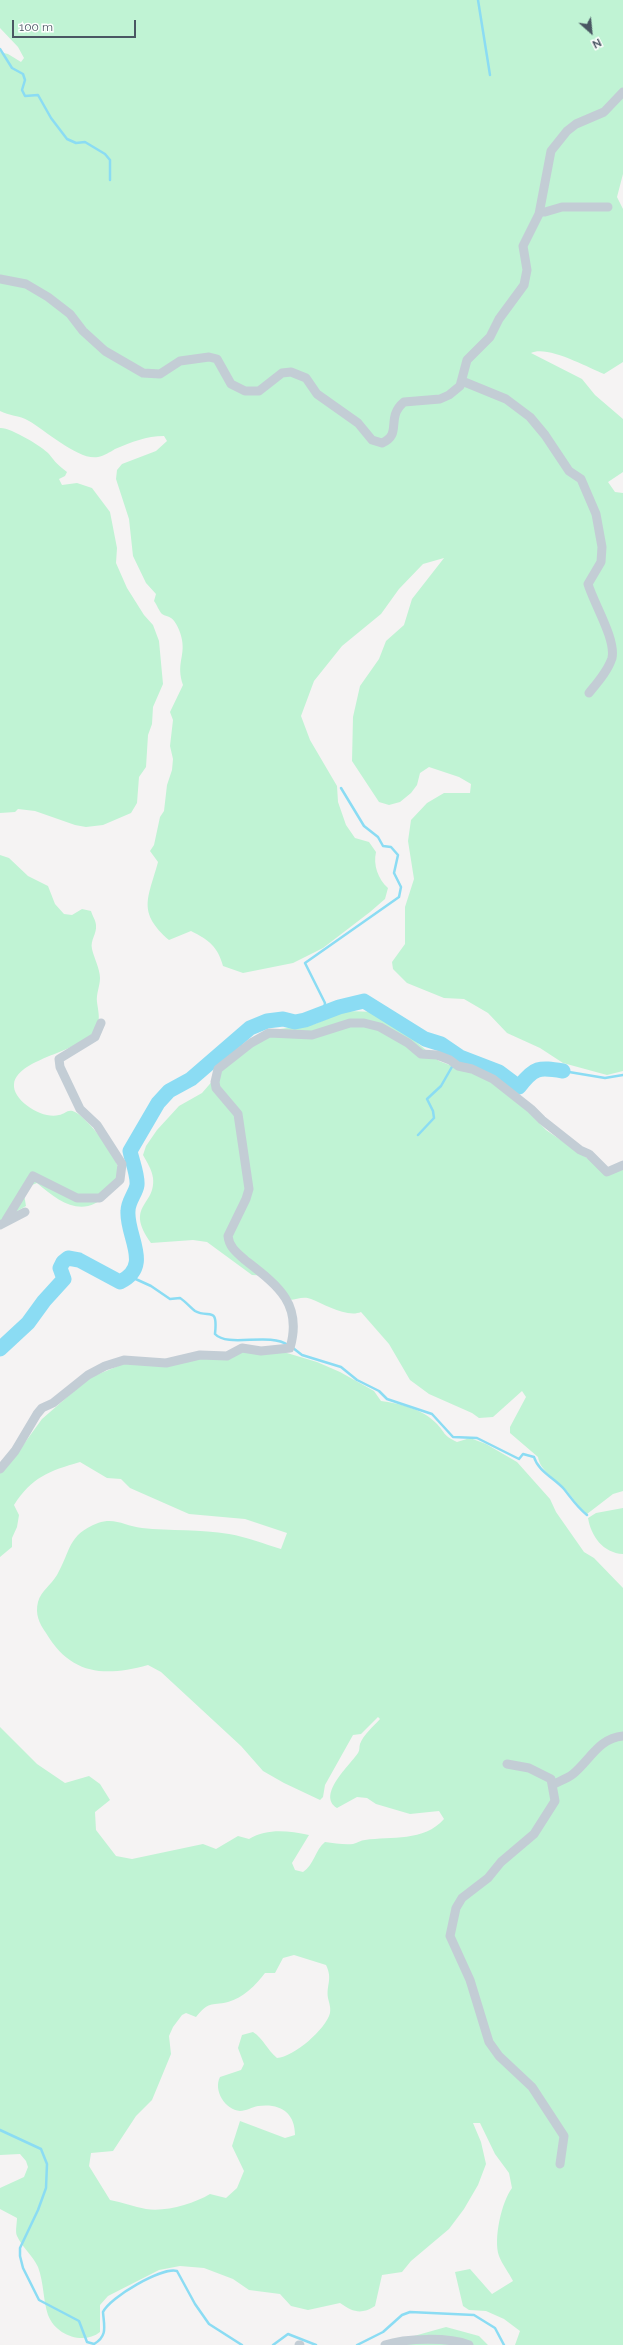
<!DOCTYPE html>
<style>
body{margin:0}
#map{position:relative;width:623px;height:2345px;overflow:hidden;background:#f5f3f3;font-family:Raleway,sans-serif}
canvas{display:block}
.north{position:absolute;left:571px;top:12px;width:40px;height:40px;-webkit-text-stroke:3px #fff;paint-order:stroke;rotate:153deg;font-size:11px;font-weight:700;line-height:16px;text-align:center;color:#495662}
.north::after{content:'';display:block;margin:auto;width:14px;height:18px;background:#495662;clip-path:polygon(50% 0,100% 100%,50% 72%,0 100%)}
.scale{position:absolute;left:12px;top:20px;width:124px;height:18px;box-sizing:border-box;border:2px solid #495662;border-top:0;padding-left:5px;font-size:12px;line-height:14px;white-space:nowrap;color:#495662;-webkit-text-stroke:3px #fff;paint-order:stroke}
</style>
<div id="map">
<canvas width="623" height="2345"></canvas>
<div class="north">N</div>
<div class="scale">100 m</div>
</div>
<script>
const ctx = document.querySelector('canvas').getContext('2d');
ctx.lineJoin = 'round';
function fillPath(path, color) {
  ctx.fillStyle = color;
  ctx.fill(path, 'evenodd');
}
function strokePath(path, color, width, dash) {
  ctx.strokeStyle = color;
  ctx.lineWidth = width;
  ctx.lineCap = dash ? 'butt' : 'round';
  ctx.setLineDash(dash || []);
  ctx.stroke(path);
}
const green = new Path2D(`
 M0 0H623V174L617 197 623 209V362L604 374C587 367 547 345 531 353L582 379 595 395 623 419V472L608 482 615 492 623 493V1071L607 1075 563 1063 540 1048 507 1033 488 1013 464 999 444 998 407 983 393 969 392 962 405 944V907L414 879 408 841 411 820 427 803 444 793H470L471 784 459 777 429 767 420 773 417 785 411 793 400 802 389 805 379 802 352 761 353 717 360 686 379 659 386 641 404 625 412 599 444 558 423 564 399 589 381 614 342 646 314 681 301 716 310 740 337 786 338 802 346 825 355 838 369 842 376 852C373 865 378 879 388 888L385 899 370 912 323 948 293 963 243 973 223 966C218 947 209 940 191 931L169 940C137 912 148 899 158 862L150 851 154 845 160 817 164 811 167 785 172 770 173 759 170 746 173 720 170 712 183 685C176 664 185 657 182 640 181 633 176 621 171 618 168 616 165 616 162 614 159 611 157 605 154 601L156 594 146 583 133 556 129 519 116 479 117 470 122 464 156 451 167 441 164 436C146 436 132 442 115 449 110 452 104 456 98 457 79 461 45 430 29 421 19 415 9 416 0 411V52L8 54 21 62 24 58 18 47 0 28Z
 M0 428C10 427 43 447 49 454 55 462 59 466 67 472L65 476 59 479 62 485 77 483 92 488 110 512 117 548 116 563 127 588 144 615 153 625 159 641 163 684 153 707 152 724 148 735 146 767 139 777 137 803 131 813 103 825 86 827 75 825 35 811 18 809 15 812 0 813Z
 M0 855 9 858 28 876 48 886 55 904 64 914 72 915 82 909 91 911C92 915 96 921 96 925 97 934 90 940 92 949 94 958 100 969 100 978 100 986 96 994 97 1002 98 1010 100 1017 98 1025 89 1052 18 1056 14 1084 12 1101 44 1120 59 1115 65 1114 68 1108 75 1112 88 1118 122 1161 119 1175 117 1180 112 1190 108 1193 84 1220 59 1202 37 1183L32 1185 24 1194 26 1206 0 1221Z
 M346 1011 377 1012 396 1025 439 1061 487 1079 518 1101 546 1130 590 1160 603 1173 623 1169V1491L613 1494 587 1514C578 1506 574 1499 566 1490 557 1480 540 1471 538 1457L510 1433V1427L526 1397 522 1391 493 1417 479 1418 472 1413 429 1394 410 1380 389 1344 361 1312C347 1318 324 1304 311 1299 304 1296 297 1299 290 1300L270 1276 252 1275 207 1242 193 1240 151 1243C124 1205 156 1206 153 1178 152 1170 147 1162 143 1155L146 1146 157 1130 179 1106 202 1093 222 1070 266 1031 315 1024Z
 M243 1352 287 1353 317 1362 340 1372 374 1391 381 1401C399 1403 424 1410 436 1423 446 1433 442 1435 457 1442L470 1438 486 1444 517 1462 550 1499 556 1512 584 1552 594 1558 623 1588V2345H515L520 2331 504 2319 486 2311 469 2310 463 2306 455 2272 470 2269 492 2294 513 2281C509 2273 502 2264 499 2256 493 2239 502 2201 512 2188L509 2173 495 2154 480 2123H473L481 2142 486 2164 478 2185 464 2209 449 2229 411 2261 402 2272 382 2275 375 2306C361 2315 353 2312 340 2303L308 2310 291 2306 280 2294 249 2290 233 2279 204 2268 180 2266 159 2270 108 2296 100 2305V2332C84 2345 56 2336 48 2315 43 2300 44 2283 38 2267 33 2256 22 2247 17 2236 15 2232 17 2223 17 2218L0 2209V2188L24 2177 28 2167 26 2161 20 2154 0 2155V1727L37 1764 65 1783 89 1776 100 1784 110 1800 95 1812 96 1830 116 1856 132 1859 203 1844 216 1849 238 1836 249 1839C268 1828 288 1831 309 1835L292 1863 295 1870 303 1872C314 1865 315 1850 325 1842 334 1843 344 1845 353 1844 357 1843 361 1840 365 1840 391 1836 424 1842 444 1819L439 1811 410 1814 376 1804 367 1798 357 1797 337 1808C316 1795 351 1764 358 1753 360 1750 359 1747 360 1744 363 1735 374 1726 380 1719L378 1717 361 1734 353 1735 325 1785 323 1797 320 1800 284 1783 263 1771 241 1746 161 1672 148 1665C104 1677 71 1675 46 1633 39 1623 35 1614 38 1602 41 1591 51 1585 57 1575 71 1551 67 1535 98 1523 115 1517 125 1526 142 1528 170 1531 201 1529 229 1534 247 1537 264 1544 281 1549L287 1533 245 1519 189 1514 130 1488 121 1479 107 1478 80 1462C49 1471 32 1477 14 1505L19 1515 17 1527 12 1538V1547L0 1557V1473L10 1463 42 1419 89 1378 123 1364 208 1357ZM294 1955 326 1965C333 1979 326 1985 328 1998 329 2003 331 2007 330 2013 326 2029 294 2057 277 2058 267 2050 264 2039 253 2032L242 2035 238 2048 244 2064 241 2070 220 2077C213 2090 225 2110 240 2111 246 2111 252 2107 258 2106 281 2103 295 2113 295 2135L285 2138 240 2121 232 2146 244 2171 237 2188 226 2198 210 2194C193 2204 166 2212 146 2209 134 2207 122 2202 110 2200L89 2166 91 2153 113 2151 136 2116 152 2100 171 2054 169 2036 173 2027 182 2015 186 2013 196 2017C209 2001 210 2006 228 2002 243 1998 256 1985 265 1973H275L283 1958Z
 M623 1508V1554C603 1553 591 1536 588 1518L596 1513Z
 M446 2327 479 2336 488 2345H401L414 2336Z`);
const stream = new Path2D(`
 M478 0 490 75
 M0 49 12 68 23 74 25 80 22 90 25 96 38 95 51 118 67 139 76 143 85 142 105 154 110 160V180
 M323 1015 325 1003 305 963 399 897 401 887 394 873 398 855 391 847 383 846 378 837 364 826 341 788
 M456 1061 460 1057
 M563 1071 605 1078 623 1075
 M418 1135 434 1118 433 1111 427 1099 441 1086 453 1065
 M129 1276 151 1286 170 1299 180 1298C186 1302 190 1307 195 1311 209 1319 218 1305 215 1334 228 1348 269 1332 288 1345
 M293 1348 302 1355 341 1367 357 1380 379 1391 387 1399 432 1414 453 1437 477 1438 519 1459 523 1454 534 1457C538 1471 554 1478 564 1489 572 1499 577 1507 587 1515
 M0 2130 41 2149 47 2164 46 2188 38 2210 20 2248V2256L23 2268 39 2300 79 2321 87 2342 94 2344C108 2336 104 2326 103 2312 110 2297 162 2267 177 2271L195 2304 209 2324 242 2345
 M273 2345 288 2334 316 2345
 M357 2345 383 2332 402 2315 410 2312 474 2315 495 2328 504 2345`);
const river = new Path2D(`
 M0 1349 28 1323 44 1301 64 1279 60 1268 63 1262 68 1258 79 1260 120 1282C153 1266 126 1236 128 1211 128 1201 136 1193 137 1185 138 1175 132 1161 130 1151L158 1103 169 1091 191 1079 250 1028 267 1021 283 1019 295 1022 305 1020 339 1007 364 1001 425 1039 441 1044 460 1057 499 1072 519 1087C534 1067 539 1067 563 1071`);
const minor = new Path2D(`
 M540 211 545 212 562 207H608
 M0 279 26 284 48 297 70 314 83 331 105 351 143 373 160 374 180 361 209 357 217 359 231 384 245 391H259L282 373 291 372 306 378 317 394 358 423 372 440 382 443C403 434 385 418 404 402L440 399 449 395 460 386 467 360 490 337 499 319 524 285 527 270 523 246 539 214 551 151 567 131 576 124 604 112 623 92
 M462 381 506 399 530 417 545 435 569 471 581 479 596 514 602 547 601 562 588 584C594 604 616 639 612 658 608 671 597 683 589 693
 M6 1220 33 1176 77 1198H100L120 1180 122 1164 97 1125 80 1109 60 1067 59 1059 95 1037 101 1023
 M0 1225 25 1212
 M0 1469 15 1451 37 1414 42 1408 53 1403 88 1375 105 1366 124 1360 166 1363 200 1355 227 1356 242 1348 261 1351 290 1348C303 1303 277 1285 245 1260 237 1253 229 1247 228 1236L246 1199 249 1189 238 1114 216 1088 215 1082 218 1069 251 1043 269 1033 312 1035 350 1023H364L380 1027 408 1043 421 1054 437 1055 450 1060 458 1066 472 1069 493 1079 531 1109 542 1120 580 1150 589 1154 607 1172 623 1165
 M507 1764 529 1768 551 1779 555 1801 534 1834 501 1862 488 1878 462 1898 456 1908 450 1936 470 1980 489 2042 499 2056 532 2087 564 2136 560 2164
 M554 1784C560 1781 568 1778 573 1774 590 1760 599 1738 623 1736
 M299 2345H300
 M385 2345C405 2338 449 2337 469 2345`);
fillPath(green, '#c0f3d4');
strokePath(stream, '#8bdcf3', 2.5);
strokePath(river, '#8bdcf3', 15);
strokePath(minor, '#c3cdd5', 9);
</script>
